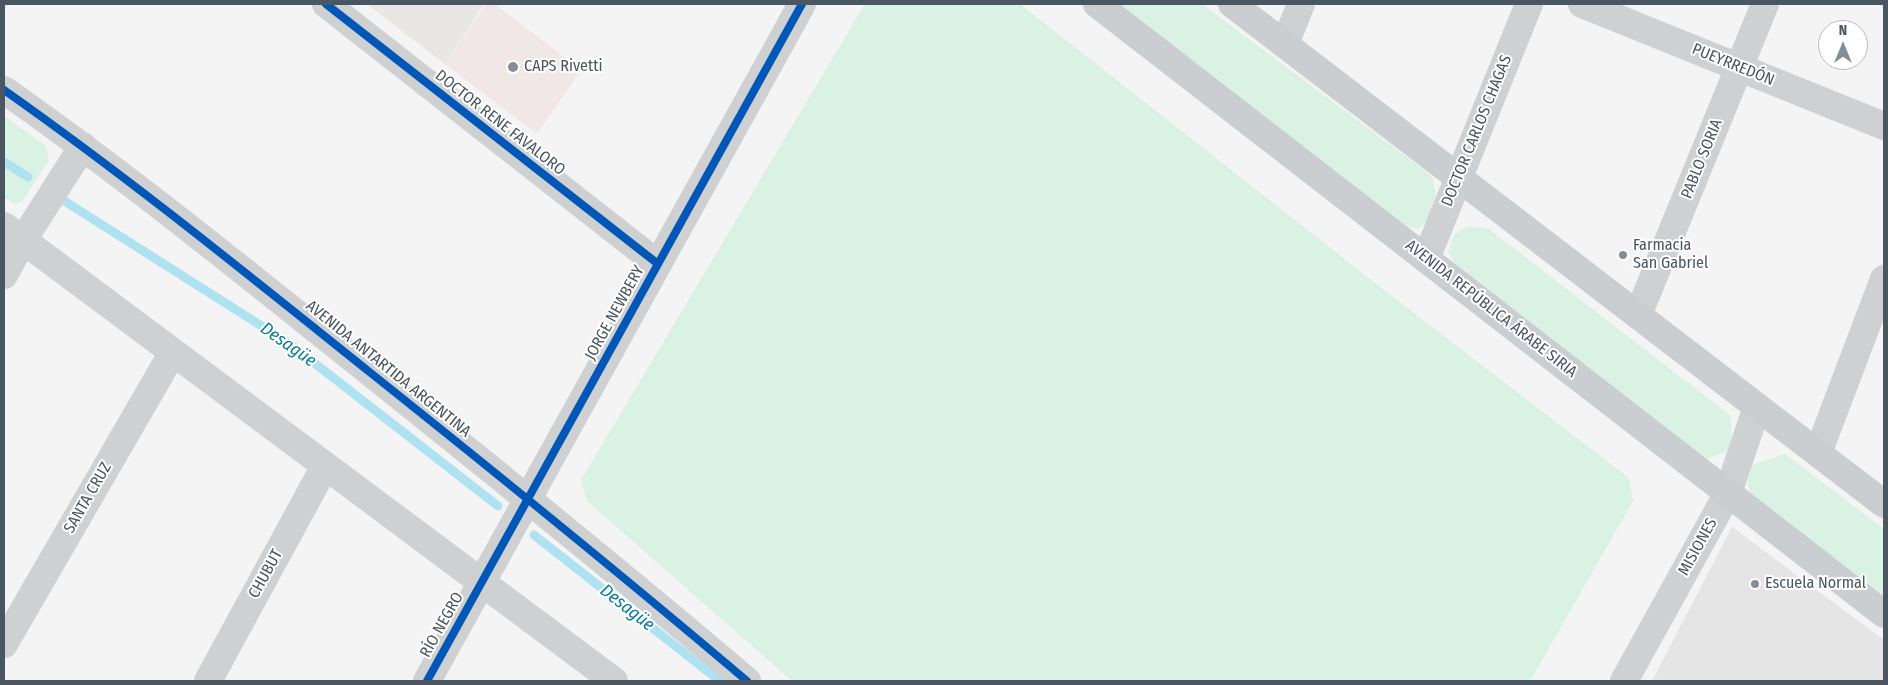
<!DOCTYPE html>
<meta charset="utf-8">
<style>
body{margin:0}
#map{position:relative;width:1888px;height:685px;overflow:hidden;background:#f4f4f4;font-family:"Fira Sans Condensed",sans-serif}
canvas{display:block}
.frame{position:absolute;inset:0;border:5px solid #4a5661;pointer-events:none}
.north{position:absolute;left:1818px;top:20px;width:50px;height:50px;box-sizing:border-box;background:#fff;border:1px solid #b7bbc0;border-radius:50%;rotate:0deg;font-size:14px;font-weight:700;line-height:20px;text-align:center;color:#4a5661}
.north::after{content:'';display:block;margin:auto;width:18px;height:22px;background:#868d94;clip-path:polygon(50% 0,100% 100%,50% 72%,0 100%)}
</style>
<div id="map">
<canvas width="1888" height="685"></canvas>
<div class="frame"></div>
<div class="north">N</div>
</div>
<script>
const ctx = document.querySelector('canvas').getContext('2d');
ctx.lineJoin = 'round';
function fillPath(path, color) {
  ctx.fillStyle = color;
  ctx.fill(path, 'evenodd');
}
function strokePath(path, color, width, dash) {
  ctx.strokeStyle = color;
  ctx.lineWidth = width;
  ctx.lineCap = dash ? 'butt' : 'round';
  ctx.setLineDash(dash || []);
  ctx.stroke(path);
}
function write(font, color, halo, rows, align = 'center') {
  ctx.font = font + ' "Fira Sans Condensed",sans-serif';
  ctx.lineWidth = 4;
  ctx.setLineDash([]);
  ctx.textBaseline = 'middle';
  ctx.strokeStyle = halo;
  ctx.fillStyle = color;
  for (const [text, x, y, turn = 0] of rows) {
    ctx.save();
    ctx.translate(x, y);
    ctx.rotate((+turn || 0) * Math.PI / 180);
    ctx.textAlign = isNaN(turn) ? turn : align;
    if (halo) ctx.strokeText(text, 0, 0);
    ctx.fillText(text, 0, 0);
    ctx.restore();
  }
}
const commercial = new Path2D(`
 M367 4H484L445 64Z`);
const education = new Path2D(`
 M1732 527 1884 640V681H1652Z`);
const medical = new Path2D(`
 M486 4H495L581 70 537 134 445 64Z`);
const green = new Path2D(`
 M865 4H1020L1379 286 1629 478 1633 501 1530 681H792L587 501 581 480Z
 M1109 4H1202L1432 176C1438 202 1439 209 1419 229L1399 225Z
 M4 116 46 146 49 160 22 202 14 204 4 197Z
 M1469 226 1489 229 1731 416 1732 449 1705 460 1458 271 1448 251 1455 234Z
 M1785 454 1884 529V595L1750 497 1748 481 1752 465Z`);
const stream = new Path2D(`
 M4 162 28 177
 M66 202 290 344 498 506
 M534 535 720 681`);
const minor = new Path2D(`
 M326 4 658 264
 M1582 4 1884 126
 M1285 44 1301 4
 M4 90C129 178 247 274 367 370 495 472 622 575 747 681
 M4 226 614 681
 M1426 259 1529 4
 M4 275 23 240 83 146
 M1638 315 1765 4
 M1818 453 1884 279
 M4 644 173 352
 M208 681 325 466
 M427 681 802 4
 M1624 681 1728 493 1757 407`);
const major = new Path2D(`
 M1097 4 1884 614
 M1232 4 1884 504`);
const cycleway = new Path2D(`
 M326 4 658 264
 M4 90C129 178 247 274 367 370 495 472 622 575 747 681
 M427 681 802 4`);
const markers = [
 [513,67,6,"#868d94"],
 [1623,255,5,"#868d94"],
 [1755,584,5,"#868d94"]
];
const streetNames = [
 ["PUEYRREDÓN",1733,65,22],
 ["DOCTOR RENE FAVALORO",500,123,38],
 ["DOCTOR CARLOS CHAGAS",1477,131,-68],
 ["PABLO SORIA",1702,159,-68],
 ["AVENIDA REPÚBLICA ÁRABE SIRIA",1491,309,38],
 ["JORGE NEWBERY",615,313,-61],
 ["AVENIDA ANTARTIDA ARGENTINA",388,369,39],
 ["SANTA CRUZ",88,498,-60],
 ["MISIONES",1698,547,-61],
 ["CHUBUT",266,574,-61],
 ["RÍO NEGRO",442,625,-61]
];
const poiNames = [
 ["CAPS Rivetti",524,67],
 ["Farmacia",1633,246],
 ["San Gabriel",1633,264],
 ["Escuela Normal",1765,584]
];
const waterNames = [
 ["Desagüe",288,345,35],
 ["Desagüe",627,608,38]
];
fillPath(commercial, '#e8e7e3');
fillPath(education, '#e6e5e6');
fillPath(medical, '#f1e7e6');
fillPath(green, '#d9f2e3');
strokePath(stream, '#aee2f0', 9);
strokePath(minor, '#ced0d2', 28);
strokePath(major, '#caced1', 28);
strokePath(cycleway, '#0057b8', 8);
for (const [x, y, r, color] of markers) {
  const dot = new Path2D();
  dot.arc(x, y, r, 0, 2 * Math.PI);
  ctx.fillStyle = color;
  ctx.fill(dot);
  strokePath(dot, '#fff', 2);
}
write('16px', '#4a5661', '#fff', streetNames);
write('16px', '#4a5661', '#fff', poiNames, 'left');
write('italic 18px', '#0c7c9b', '#fff', waterNames);
</script>
